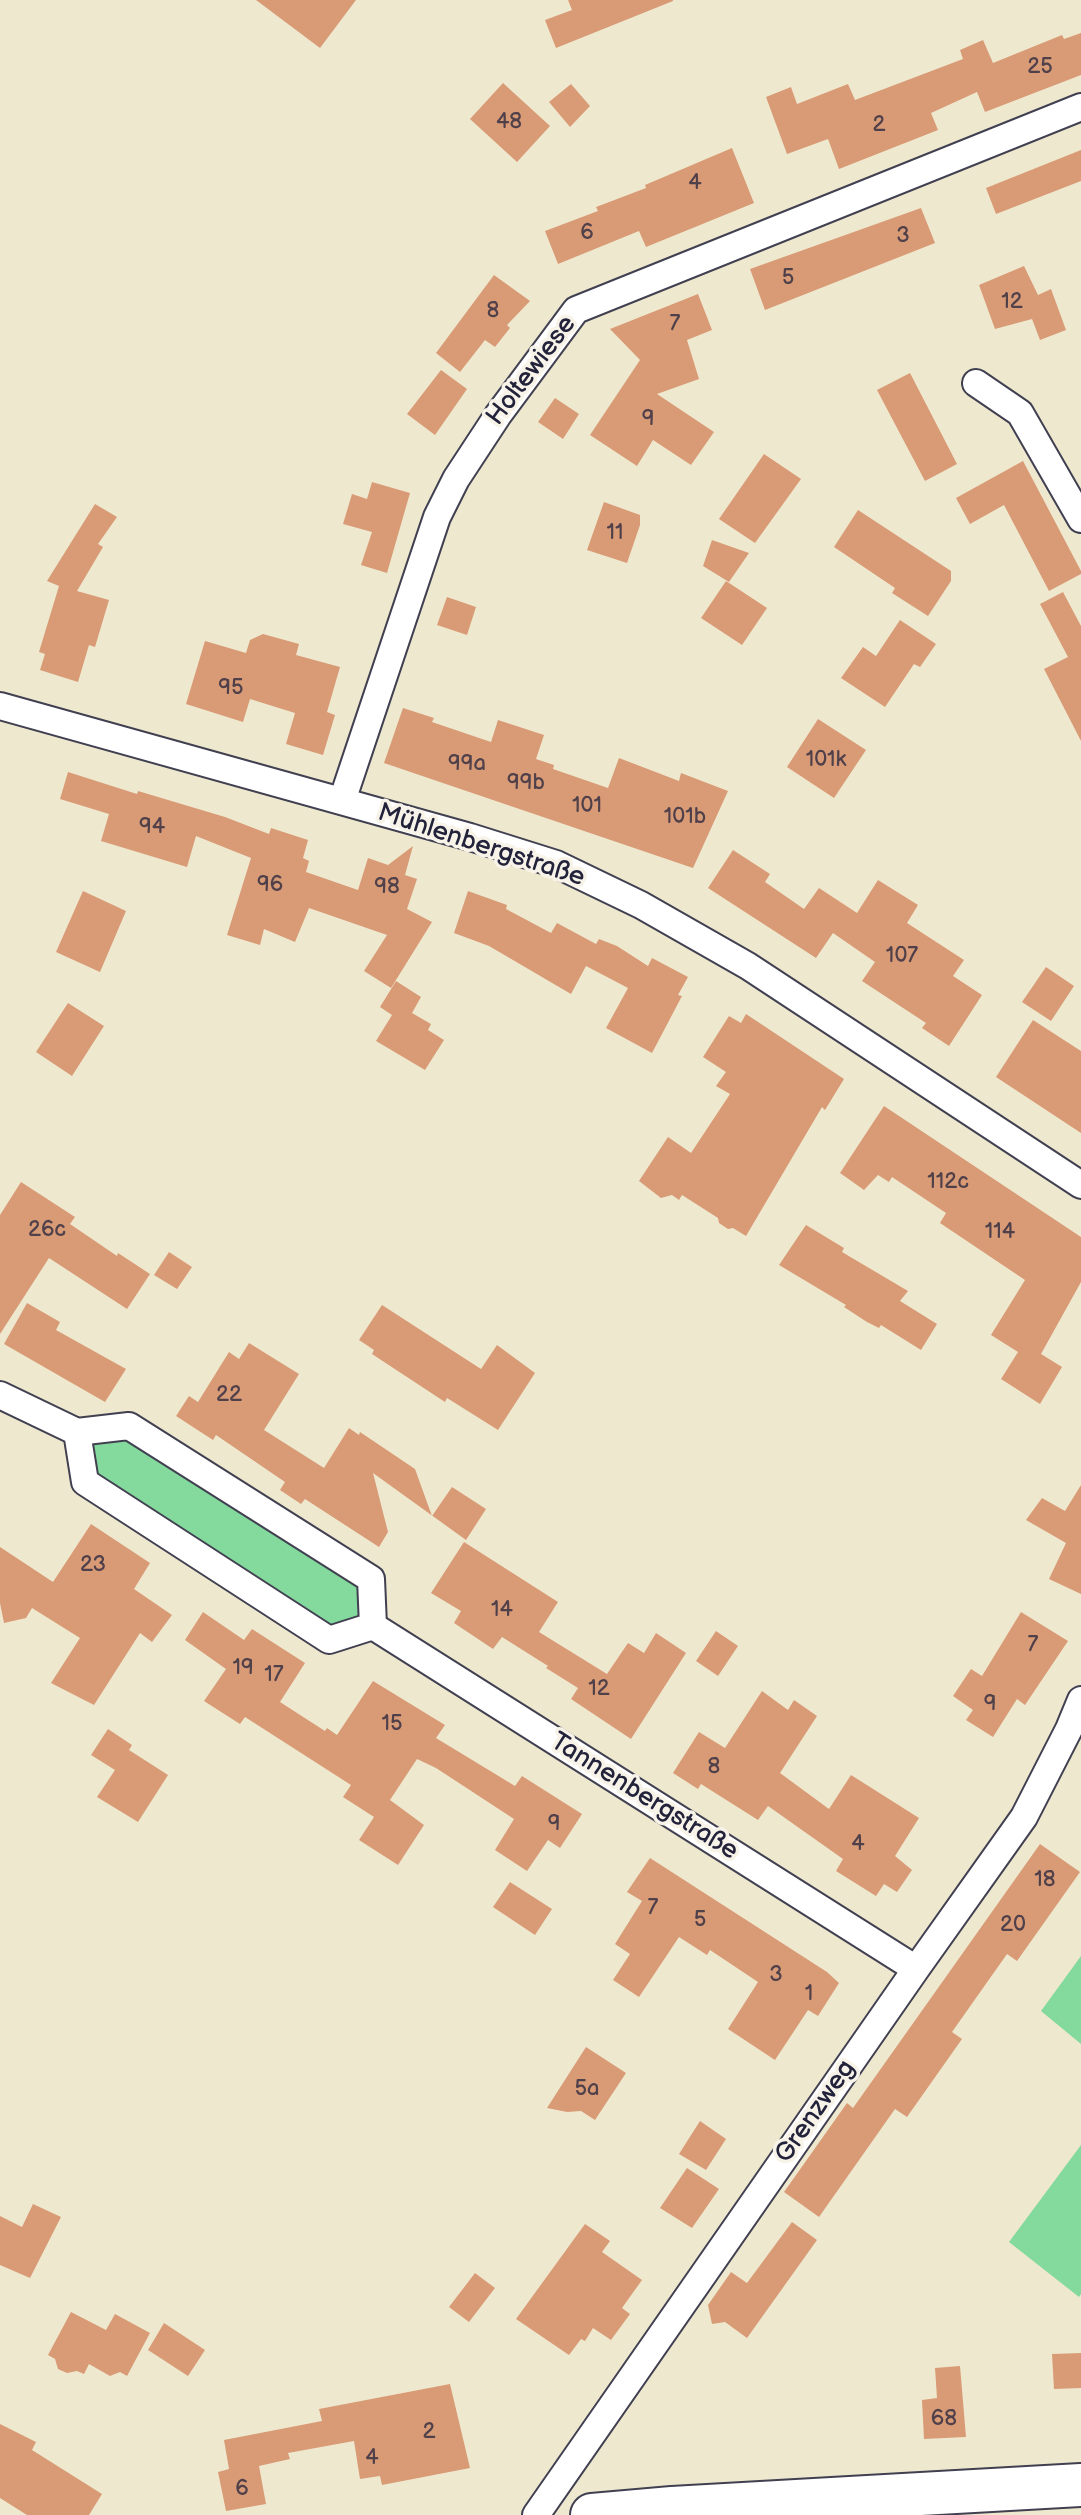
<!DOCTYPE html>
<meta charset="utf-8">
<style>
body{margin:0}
canvas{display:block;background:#eee8cf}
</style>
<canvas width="1081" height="2515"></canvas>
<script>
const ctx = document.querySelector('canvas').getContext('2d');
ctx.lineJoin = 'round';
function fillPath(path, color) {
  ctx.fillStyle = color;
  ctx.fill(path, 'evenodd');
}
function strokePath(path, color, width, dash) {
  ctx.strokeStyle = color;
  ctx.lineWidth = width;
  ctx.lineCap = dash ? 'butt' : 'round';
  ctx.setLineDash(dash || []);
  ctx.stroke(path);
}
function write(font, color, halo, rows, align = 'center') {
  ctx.font = font + ' "Balsamiq Sans",sans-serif';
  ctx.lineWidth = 7;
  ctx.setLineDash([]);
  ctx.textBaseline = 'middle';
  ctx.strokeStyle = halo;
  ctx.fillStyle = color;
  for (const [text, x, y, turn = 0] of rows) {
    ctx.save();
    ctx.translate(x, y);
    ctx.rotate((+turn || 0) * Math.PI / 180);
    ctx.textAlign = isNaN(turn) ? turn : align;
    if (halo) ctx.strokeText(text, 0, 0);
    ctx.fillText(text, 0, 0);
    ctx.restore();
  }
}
const green = new Path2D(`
 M128 1432 363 1584 365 1620 328 1631 91 1478 85 1437Z
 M1081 1956V2044L1041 2011Z
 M1081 2145V2294L1079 2297 1009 2242Z`);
const building = new Path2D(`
 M256 0H356L320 48Z
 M568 0H673V1L556 48 545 20 572 10Z
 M1081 33V75L985 112 977 92 931 113 938 130 839 169 828 139 787 154 766 97 791 87 797 104 848 84 855 100 963 59 960 50 983 40 993 63 1062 35 1064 39Z
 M503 83 550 126 517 162 470 119Z
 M571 84 590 106 570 127 549 102Z
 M732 148 754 203 646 247 639 231 558 264 545 231 598 211 596 207 646 188 645 185Z
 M1081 150V181L996 214 986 188Z
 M921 208 935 243 765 310 750 269Z
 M1024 266 1038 295 1051 289 1066 330 1040 340 1032 319 995 329 979 285Z
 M494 275 530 301 507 325 510 328 495 347 485 340 460 372 436 353Z
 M698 294 712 330 687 340 699 379 657 394 714 432 691 465 653 440 637 466 590 435 640 360 610 329Z
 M441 370 467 389 435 435 407 414Z
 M910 373 957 464 925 481 877 390Z
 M555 398 579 414 563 439 538 422Z
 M764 454 801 479 755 543 719 519Z
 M1023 461 1081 571V574L1049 591 1004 505 970 524 956 498Z
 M372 482 410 493 387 573 361 565 372 532 343 524 352 494 367 499Z
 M604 502 640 515V525L627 563 587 550Z
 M95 504 117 517 98 544 103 547 77 591 109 600 95 647 89 645 78 682 40 670 45 654 39 652 59 586 47 581Z
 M858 510 951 571V581L928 616 892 593 895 588 834 547Z
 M712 540 749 553 729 582 703 566Z
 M726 581 767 608 742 645 701 618Z
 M1063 592 1081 626V741L1044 669 1068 657 1040 604Z
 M447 597 476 607 467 635 437 625Z
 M900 620 936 644 920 667 914 664 885 707 841 678 863 647 876 656Z
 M263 634 299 644 296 655 340 667 327 712 335 715 323 755 286 744 295 713 250 699 243 722 186 704 205 641 246 653 250 640Z
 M403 708 434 718 432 722 491 742 498 720 544 735 536 759 554 765 553 769 608 788 619 758 679 781 681 773 728 791 693 868 384 763Z
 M818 719 866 750 834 798 787 767Z
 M68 772 137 794 138 791 225 817 269 834 271 828 308 840 303 858 309 861 306 872 358 890 368 858 388 865 413 846 405 875 417 879 407 909 432 922 391 988 364 971 387 935 309 908 295 942 264 929 260 945 227 935 251 858 196 836 187 867 101 841 109 814 60 799Z
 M733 850 770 874 765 882 804 909 819 888 857 913 878 880 918 905 907 923 964 960 953 976 982 995 949 1046 922 1028 926 1023 862 981 875 962 833 933 816 958 708 888Z
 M83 891 126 911 100 972 56 952Z
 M468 891 507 905 506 909 551 933 557 923 596 944 599 939 617 946 648 966 652 958 688 977 678 995 682 996 652 1053 606 1028 628 988 586 966 571 994 489 946 454 933Z
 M1046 967 1074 986 1051 1021 1022 1002Z
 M396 981 421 997 412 1013 431 1024 428 1030 444 1040 425 1070 376 1041 392 1015 380 1007Z
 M68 1003 104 1026 72 1076 36 1052Z
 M746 1014 844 1079 825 1110 822 1107 746 1236 733 1228 728 1229 719 1223 718 1218 682 1195 679 1200 672 1195 661 1198 639 1181 668 1137 691 1153 730 1094 716 1086 726 1072 703 1057 729 1016 741 1023Z
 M1033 1020 1081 1051V1133L996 1077Z
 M884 1106 1081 1237V1282L1041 1354 1062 1367 1040 1404 1001 1379 1018 1352 991 1335 1025 1280 940 1223 946 1213 892 1177 889 1182 878 1175 864 1190 840 1173Z
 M21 1182 75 1217 70 1224 117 1256 118 1253 150 1274 127 1309 49 1258 0 1334V1215Z
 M806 1225 844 1248 842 1252 908 1291 900 1301 937 1324 921 1350 881 1325 879 1328 867 1322 844 1307 846 1305 779 1265Z
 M169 1252 192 1267 177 1289 154 1275Z
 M27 1303 60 1322 56 1330 126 1369 105 1402 4 1344Z
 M382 1305 481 1369 497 1345 535 1373 498 1430 447 1398 445 1402 372 1354 374 1350 359 1340Z
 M249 1343 299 1374 264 1430 324 1468 349 1428 359 1435 360 1432 415 1469 432 1516 452 1487 486 1509 466 1540 373 1473 388 1532 379 1547 305 1499 301 1504 280 1490 285 1482 216 1435 213 1440 176 1416 189 1396 198 1402 229 1352 239 1359Z
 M1081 1485V1594L1049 1579 1066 1543 1026 1520 1042 1498 1065 1511Z
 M91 1524 150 1563 134 1589 172 1615 152 1642 140 1633 94 1705 51 1683 80 1638 32 1608 26 1618 4 1623 0 1603V1547L53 1582Z
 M464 1542 558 1602 539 1632 607 1674 628 1643 644 1653 656 1633 686 1653 631 1739 571 1699 578 1688 546 1668 548 1666 502 1637 493 1649 454 1623 461 1611 431 1593Z
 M203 1612 244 1640 252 1629 305 1663 280 1702 325 1731 327 1728 337 1735 373 1681 445 1725 436 1738 515 1786 522 1776 582 1814 560 1848 548 1840 527 1871 495 1850 514 1819 436 1768 417 1759 390 1800 424 1825 398 1865 359 1840 374 1817 343 1797 351 1785 245 1717 240 1724 204 1701 226 1669 185 1640Z
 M1021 1612 1068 1641 1025 1705 1017 1699 993 1737 966 1720 973 1710 953 1696 971 1669 982 1676Z
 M716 1631 738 1646 718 1676 696 1661Z
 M762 1691 788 1710 794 1700 817 1716 780 1773 829 1809 851 1775 919 1818 895 1856 912 1870 897 1892 884 1884 876 1896 836 1871 843 1859 768 1806 758 1820 701 1784 698 1789 673 1773 699 1732 725 1748Z
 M108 1729 132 1745 129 1750 168 1775 138 1822 97 1797 115 1770 91 1755Z
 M1040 1844 1080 1872 1017 1961 1007 1954 952 2032 962 2039 907 2117 895 2109 819 2217 784 2192 847 2103 853 2108Z
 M650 1858 827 1972 839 1983 818 2016 808 2010 775 2060 728 2029 758 1982 710 1950 707 1955 679 1937 639 1997 613 1980 630 1954 615 1944 642 1901 627 1892Z
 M510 1882 552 1909 535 1935 493 1907Z
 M586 2047 626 2073 595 2120 581 2111 567 2112 547 2108Z
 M700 2121 726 2139 706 2170 679 2154Z
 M687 2168 719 2189 692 2228 660 2208Z
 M33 2204 61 2217 30 2278 0 2265V2216L22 2227Z
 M792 2222 817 2240 747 2338 725 2322 712 2324 708 2305 731 2272 747 2283Z
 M585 2224 610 2241 602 2252 642 2280 622 2308 630 2314 611 2340 593 2328 585 2341 581 2339 569 2355 516 2319Z
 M475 2273 495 2288 469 2322 449 2307Z
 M71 2312 106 2330 115 2314 150 2333 127 2376 120 2372 110 2376 89 2364 84 2374 77 2371 67 2373 58 2369 55 2359 48 2355Z
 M164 2323 205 2350 188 2376 148 2350Z
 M1081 2353V2388L1054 2389 1052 2354Z
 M960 2366 966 2437 924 2439 922 2400 937 2398 935 2368Z
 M450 2384 470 2468 382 2485 380 2476 360 2479 354 2441 288 2453 290 2459 259 2466 266 2504 226 2511 218 2472 229 2469 224 2440 322 2421 319 2409Z
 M0 2424 36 2442 32 2450 102 2494 89 2515H27L0 2498Z`);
const street = new Path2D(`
 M976 383 1020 413 1081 519
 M0 706 470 837 556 864 641 905 748 966 1081 1185
 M342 801 437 517 456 479 498 415 576 310 1081 107
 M0 1395 77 1432
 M373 1626 329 1640 85 1482 77 1432 129 1426 371 1579 373 1626 916 1969
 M536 2515 916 1969 1024 1817 1069 1729 1081 1700`);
const primary = new Path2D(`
 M592 2515 672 2508 1081 2485`);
const numberNames = [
 ["25",1040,67],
 ["48",509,122],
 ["2",879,125],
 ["4",695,183],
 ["6",587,233],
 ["3",903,236],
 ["5",788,278],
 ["12",1012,302],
 ["8",493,311],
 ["7",675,324],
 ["9",648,419],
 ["11",615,533],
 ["95",231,688],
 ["101k",826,760],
 ["99a",467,764],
 ["99b",526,783],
 ["101",587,806],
 ["101b",685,817],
 ["94",152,827],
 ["96",270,885],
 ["98",387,887],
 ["107",902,956],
 ["112c",948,1182],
 ["26c",47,1230],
 ["114",1000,1232],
 ["22",229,1395],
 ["23",93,1565],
 ["14",502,1610],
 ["7",1033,1645],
 ["19",243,1668],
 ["17",274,1675],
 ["12",599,1689],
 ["9",990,1704],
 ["15",392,1724],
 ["8",714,1767],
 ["9",554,1824],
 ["4",858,1844],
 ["18",1045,1880],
 ["7",653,1908],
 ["5",700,1920],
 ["20",1013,1925],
 ["3",776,1975],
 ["1",809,1994],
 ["5a",587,2089],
 ["68",944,2419],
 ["2",429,2432],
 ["4",372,2458],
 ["6",242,2489]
];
const streetNames = [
 ["Holtewiese",532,371,-53],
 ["Mühlenbergstraße",481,846,18],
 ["Tannenbergstraße",644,1797,32],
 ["Grenzweg",816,2112,-55]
];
fillPath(green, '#84da9d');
fillPath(building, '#d99b76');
strokePath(street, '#414051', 30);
strokePath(primary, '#414051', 46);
strokePath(street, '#fff', 26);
strokePath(primary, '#fff', 42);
write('22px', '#50404a', null, numberNames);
write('26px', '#22223b', '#f7f3e8', streetNames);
</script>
